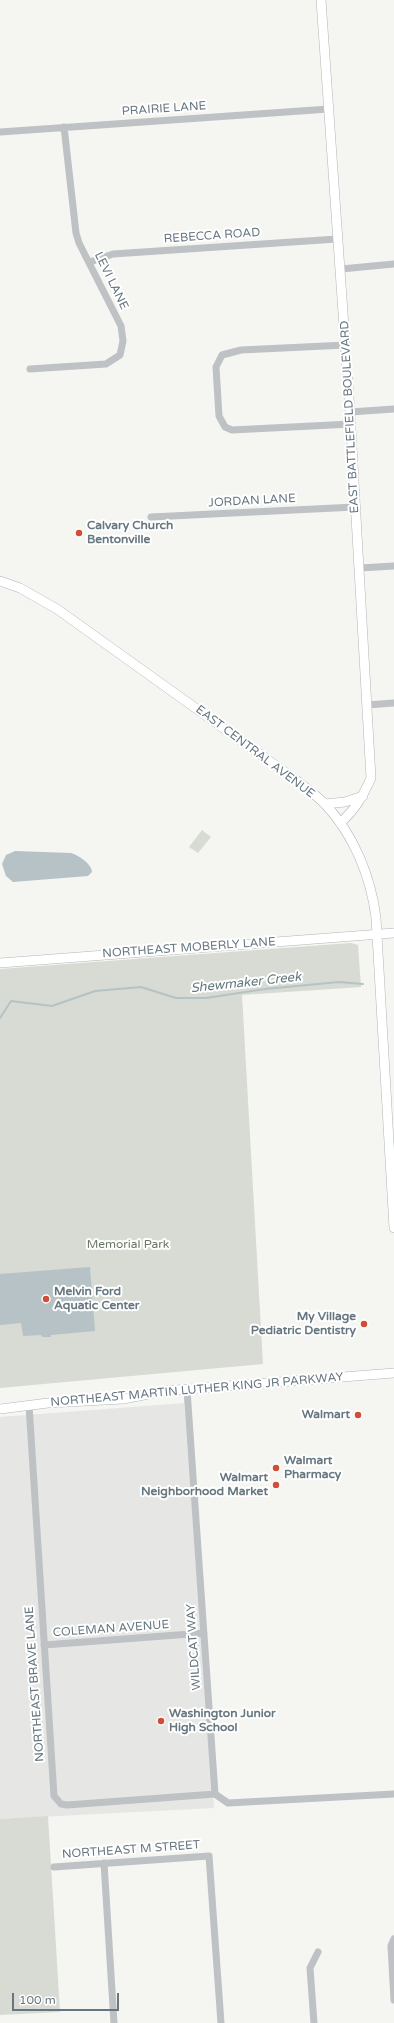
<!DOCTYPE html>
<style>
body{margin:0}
#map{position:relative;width:394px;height:2023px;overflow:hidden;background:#f5f5f2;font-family:"Varela Round",sans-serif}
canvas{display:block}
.scale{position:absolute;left:12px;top:1993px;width:107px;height:18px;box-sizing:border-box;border:2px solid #677780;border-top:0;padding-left:5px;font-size:12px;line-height:14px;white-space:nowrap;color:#677780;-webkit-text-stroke:3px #fff;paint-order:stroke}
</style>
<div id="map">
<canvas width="394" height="2023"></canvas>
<div class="scale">100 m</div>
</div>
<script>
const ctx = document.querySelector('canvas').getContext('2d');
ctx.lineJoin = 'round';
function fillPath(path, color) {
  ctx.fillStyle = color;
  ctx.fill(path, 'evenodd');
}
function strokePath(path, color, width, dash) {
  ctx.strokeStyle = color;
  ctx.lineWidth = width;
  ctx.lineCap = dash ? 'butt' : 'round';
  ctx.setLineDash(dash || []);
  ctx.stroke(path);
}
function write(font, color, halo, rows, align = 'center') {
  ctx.font = font + ' "Varela Round",sans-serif';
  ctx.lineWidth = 4;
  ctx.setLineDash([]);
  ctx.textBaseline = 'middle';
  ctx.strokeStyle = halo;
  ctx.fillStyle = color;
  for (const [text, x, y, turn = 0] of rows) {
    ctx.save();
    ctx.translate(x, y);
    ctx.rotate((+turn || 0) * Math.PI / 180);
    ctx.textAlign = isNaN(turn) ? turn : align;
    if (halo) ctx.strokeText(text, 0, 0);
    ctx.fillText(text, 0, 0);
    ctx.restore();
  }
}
const built = new Path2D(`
 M184 1403 214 1808 0 1819V1417Z`);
const green = new Path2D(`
 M202 830 211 837 198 853 189 847Z
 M351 943 358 945 361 987 242 995 263 1364 0 1388V969Z
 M48 1816 60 2012 0 2015V1819Z`);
const water = new Path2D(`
 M15 851 71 853C78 855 92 864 92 872L88 876 13 882 6 876 2 864 6 855Z
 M90 1267 95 1331 51 1335V1337H42L41 1335 23 1336 21 1323 0 1325V1274Z`);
const stream = new Path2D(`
 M0 1018 11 1001 52 1006 95 991 141 987 176 998H206L265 989 339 982 363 984`);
const street = new Path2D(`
 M0 132 329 109
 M90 262 113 254 337 239
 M341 269 394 264
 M346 345 241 350 222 355 216 367 219 416 225 427 232 430 351 424
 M30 369 106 364 120 355 123 341 121 326 79 243 76 233 64 127
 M350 412 394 409
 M151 517 355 507
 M360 568 394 566
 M367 705 394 703
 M187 1390 215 1794 228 1803 394 1794
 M29 1405 54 1796 61 1804 67 1805 215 1794
 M44 1645 204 1633
 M104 1863 114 2023
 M54 1867 209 1856 221 2023
 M394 1939 391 1946 394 2000
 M314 2023 310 1968 318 1952`);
const secondary = new Path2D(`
 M321 0 350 412 371 778C363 796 355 810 340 823
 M0 581 20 588 57 609 296 780C306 788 316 795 325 804 354 835 371 877 376 918L394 1228
 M325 804 345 802 363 796
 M0 963 394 933
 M0 1409 48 1403 123 1399 164 1391 394 1373`);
const markers = [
 [79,533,4,"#d04d36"],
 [46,1299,4,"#d04d36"],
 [364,1324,4,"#d04d36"],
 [358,1415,4,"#d04d36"],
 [276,1468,4,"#d04d36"],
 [276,1485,4,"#d04d36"],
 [161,1721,4,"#d04d36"]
];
const streetNames = [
 ["PRAIRIE LANE",164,109,-4],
 ["REBECCA ROAD",212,236,-4],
 ["LEVI LANE",111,281,64],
 ["EAST BATTLEFIELD BOULEVARD",350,417,-93],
 ["JORDAN LANE",252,501,-3],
 ["EAST CENTRAL AVENUE",255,752,37],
 ["NORTHEAST MOBERLY LANE",189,948,-4],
 ["NORTHEAST MARTIN LUTHER KING JR PARKWAY",197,1390,-5],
 ["COLEMAN AVENUE",111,1629,-4],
 ["WILDCAT WAY",194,1647,-94],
 ["NORTHEAST BRAVE LANE",35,1684,-94],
 ["NORTHEAST M STREET",131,1850,-4]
];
const poiNames = [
 ["Calvary Church",87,526],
 ["Bentonville",87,540],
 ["Melvin Ford",54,1292],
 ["Aquatic Center",54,1306],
 ["My Village",356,1317,"right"],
 ["Pediatric Dentistry",356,1331,"right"],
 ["Walmart",350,1415,"right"],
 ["Walmart",284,1461],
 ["Pharmacy",284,1475],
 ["Walmart",268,1478,"right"],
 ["Neighborhood Market",268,1492,"right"],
 ["Washington Junior",169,1714],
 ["High School",169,1728]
];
const parkNames = [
 ["Memorial Park",128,1245]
];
const waterNames = [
 ["Shewmaker Creek",246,983,-6]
];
fillPath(built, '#e6e6e5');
fillPath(green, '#d7dbd3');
fillPath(water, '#b6c2c5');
strokePath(stream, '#b6c2c5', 2);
strokePath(secondary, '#b1b6b9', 10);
strokePath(street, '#bec2c5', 7);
strokePath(secondary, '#fff', 9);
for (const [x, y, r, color] of markers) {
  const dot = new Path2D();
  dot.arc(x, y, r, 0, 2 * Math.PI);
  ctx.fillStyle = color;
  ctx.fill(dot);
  strokePath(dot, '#fff', 1.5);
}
write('12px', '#677780', '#fff', streetNames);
write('bold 12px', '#677780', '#fff', poiNames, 'left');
write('12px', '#6a7865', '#fff', parkNames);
write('italic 13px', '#63787c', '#fff', waterNames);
</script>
